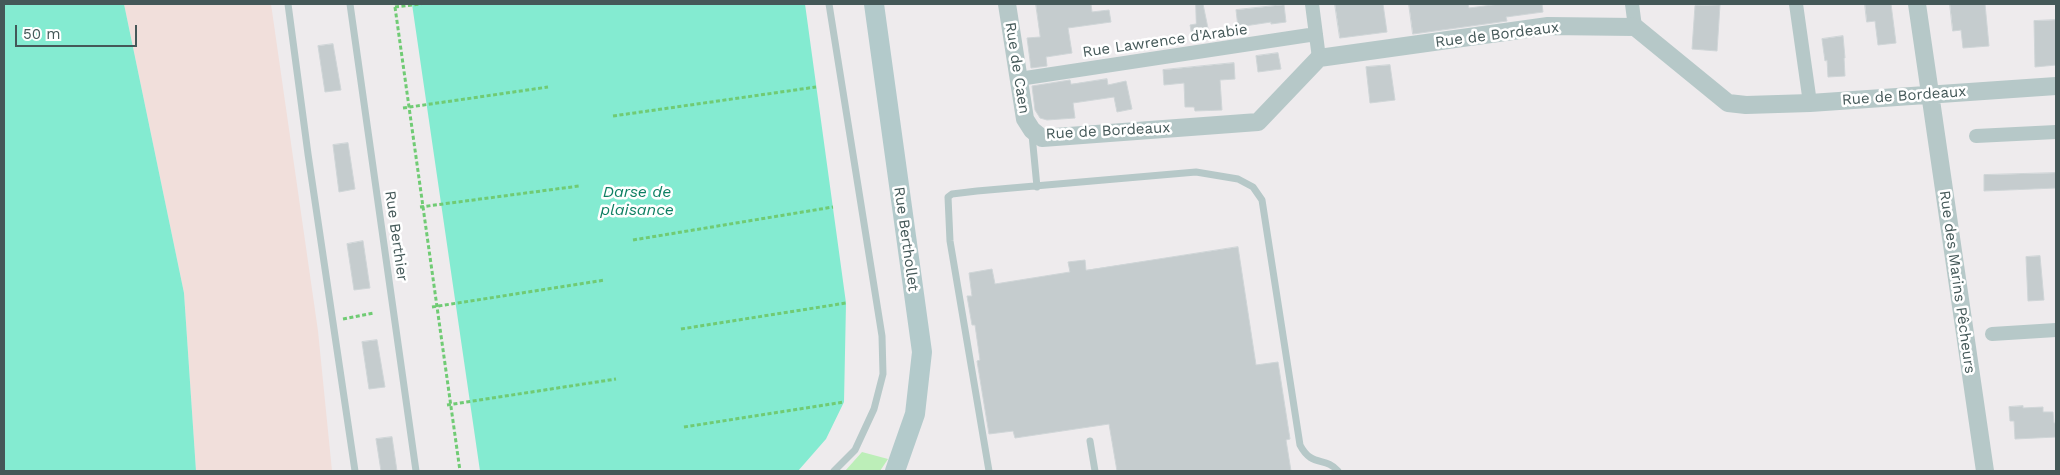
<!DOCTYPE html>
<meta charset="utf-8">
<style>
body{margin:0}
#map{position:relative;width:2060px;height:475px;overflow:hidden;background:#eeebed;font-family:"Work Sans",sans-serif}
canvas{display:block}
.frame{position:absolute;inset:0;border:5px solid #445858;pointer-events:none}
.scale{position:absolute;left:15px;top:25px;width:122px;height:22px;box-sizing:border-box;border:2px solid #445858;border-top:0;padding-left:6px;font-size:15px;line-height:18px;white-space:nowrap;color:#445858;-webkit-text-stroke:4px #fff;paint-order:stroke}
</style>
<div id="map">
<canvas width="2060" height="475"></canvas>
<div class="frame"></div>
<div class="scale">50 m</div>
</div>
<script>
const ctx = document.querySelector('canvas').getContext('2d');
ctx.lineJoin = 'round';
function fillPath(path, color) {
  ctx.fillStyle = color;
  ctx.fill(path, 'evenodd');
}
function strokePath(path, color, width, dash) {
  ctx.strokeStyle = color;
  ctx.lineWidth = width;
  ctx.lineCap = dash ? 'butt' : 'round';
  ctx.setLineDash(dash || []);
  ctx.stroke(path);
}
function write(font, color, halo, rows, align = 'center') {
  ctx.font = font + ' "Work Sans",sans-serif';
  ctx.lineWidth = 5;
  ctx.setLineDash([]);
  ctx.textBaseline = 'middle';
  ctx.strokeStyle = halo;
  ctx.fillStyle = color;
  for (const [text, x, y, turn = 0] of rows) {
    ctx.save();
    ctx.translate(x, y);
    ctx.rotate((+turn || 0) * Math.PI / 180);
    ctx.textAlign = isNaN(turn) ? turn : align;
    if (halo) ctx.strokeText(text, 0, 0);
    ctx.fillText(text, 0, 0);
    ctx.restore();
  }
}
const green = new Path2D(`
 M862 452 888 459 880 471H845Z`);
const sand = new Path2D(`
 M124 4H271L318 331 332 471H196L184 293Z`);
const water = new Path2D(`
 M4 4H124L184 293 196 471H4Z
 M412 4H805L846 303 844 402 826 439 798 471H480Z`);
const building = new Path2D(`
 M1036 4H1091L1092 12 1109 10 1111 22 1068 28 1072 53 1046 57 1047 66 1031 68 1027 38 1040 37Z
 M1196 4H1203L1210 38 1193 41 1190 25 1196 24Z
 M1335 4H1383L1387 32 1340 38Z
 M1409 4H1468L1469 8 1500 4H1542L1543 12 1506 17 1507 21 1413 34Z
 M1865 4H1891L1896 43 1878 45 1875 21 1867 22Z
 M1950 4H1985L1989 46 1963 48 1961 30 1953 31Z
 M1284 5 1286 22 1271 24V22L1238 27 1236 10Z
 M1720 5 1717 51 1692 49 1695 6Z
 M2056 20V65L2035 67 2034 21Z
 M1843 36 1845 58H1844L1845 76 1828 77 1827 60 1825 61 1822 39Z
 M333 44 341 90 325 92 318 46Z
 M1278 53 1281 69 1258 72 1256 56Z
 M1234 63 1235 79 1220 80 1222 110 1195 111 1194 107H1185L1184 83 1164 85 1163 70Z
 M1390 65 1395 100 1370 103 1366 67Z
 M1107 79 1108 85 1126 81 1132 109 1117 112 1114 97 1073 103 1075 118 1047 120 1040 118 1035 110 1032 86 1070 80 1071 84Z
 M348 143 355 189 339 192 333 145Z
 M2056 173V188L1984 191V175Z
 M363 241 370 288 354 290 347 244Z
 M1238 247 1256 365 1278 362 1290 439 1286 440 1291 471H1117L1109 424 1015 438 1013 431 989 434 977 361 980 360 975 325H972L967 296H972L969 273 992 269 995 284 1070 272 1068 262 1085 260 1086 270Z
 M2040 256 2044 300 2028 301 2026 257Z
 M377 340 385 387 369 389 362 342Z
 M2023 406V408L2043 407V412H2053L2054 423H2056V437L2015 439 2014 421H2010L2009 407Z
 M392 437 397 471H381L376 439Z`);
const path = new Path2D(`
 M395 7 460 471
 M395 7 421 4
 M403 108 548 87
 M613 116 816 87
 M420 207 579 186
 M633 240 833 207
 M432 307 605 280
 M343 319 374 313
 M681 329 846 303
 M447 405 616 379
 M684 427 844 402`);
const service = new Path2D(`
 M288 4 308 154 355 471
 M350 4 416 471
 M829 4 882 336 883 374 874 409 855 450 834 471
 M1032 135 1037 187
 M1090 441 1095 471
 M989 471 950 241 948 197 952 194 977 191 1196 172 1238 179 1253 187 1262 200 1300 445C1312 468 1325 456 1338 471`);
const minor = new Path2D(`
 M1312 4 1319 58
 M1632 4 1635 27
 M1796 4 1810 103
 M1019 79 1316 34
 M1976 136 2056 132
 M1992 334 2056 330`);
const tertiary = new Path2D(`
 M1007 4 1025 119 1032 130 1042 138 1258 122 1319 58 1548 26 1635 27 1728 103 1746 105 1810 103 2056 86
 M1917 4 1985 471`);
const secondary = new Path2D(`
 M874 4 922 352 915 414 895 471`);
const streetNames = [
 ["Rue de Bordeaux",1497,35,-7],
 ["Rue Lawrence d'Arabie",1165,41,-8],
 ["Rue de Caen",1017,68,81],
 ["Rue de Bordeaux",1904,96,-4],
 ["Rue de Bordeaux",1108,131,-3],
 ["Rue Berthier",396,236,82],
 ["Rue Berthollet",906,239,82],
 ["Rue des Marins Pêcheurs",1957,282,82]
];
const waterNames = [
 ["Darse de",637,192],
 ["plaisance",637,210]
];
fillPath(green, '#bceeb8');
fillPath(sand, '#f1dfdb');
fillPath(water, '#84ebd1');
fillPath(building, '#c5ccce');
strokePath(building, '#cfd5d7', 1);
strokePath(path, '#70cb74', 3, [4, 2.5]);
strokePath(service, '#b6c8c8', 7);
strokePath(minor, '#b6c8c8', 14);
strokePath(tertiary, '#b6c8c8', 18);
strokePath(secondary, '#b3cacb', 20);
write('15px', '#445858', '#fff', streetNames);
write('italic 16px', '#0d7f62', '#fff', waterNames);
</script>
